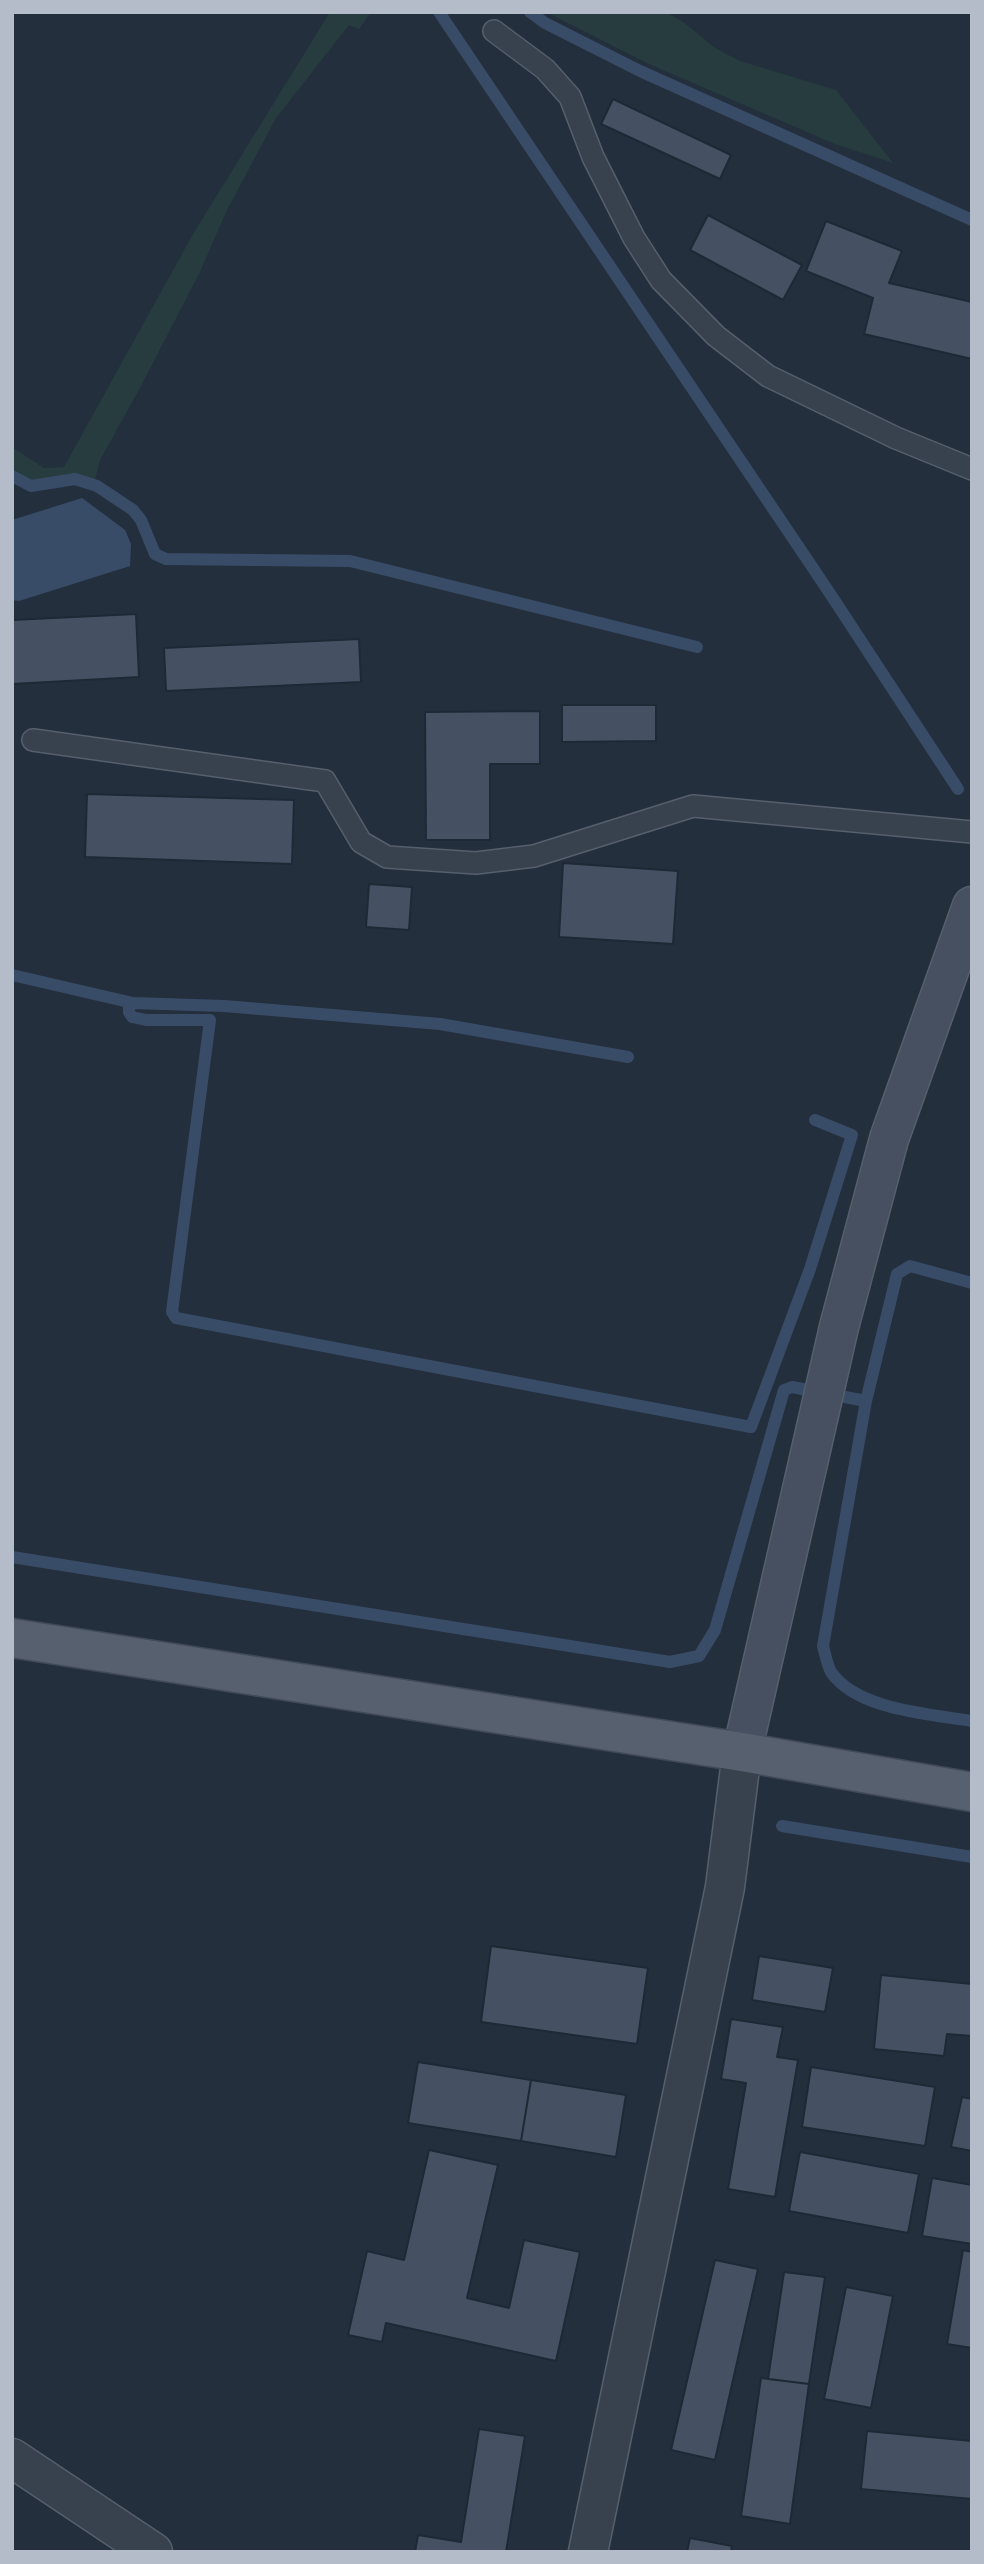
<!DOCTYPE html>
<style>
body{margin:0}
#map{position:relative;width:984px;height:2564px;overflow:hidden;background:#242f3e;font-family:Jost,sans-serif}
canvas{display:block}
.frame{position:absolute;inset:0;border:14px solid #b4bcc9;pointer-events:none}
</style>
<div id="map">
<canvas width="984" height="2564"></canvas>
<div class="frame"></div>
</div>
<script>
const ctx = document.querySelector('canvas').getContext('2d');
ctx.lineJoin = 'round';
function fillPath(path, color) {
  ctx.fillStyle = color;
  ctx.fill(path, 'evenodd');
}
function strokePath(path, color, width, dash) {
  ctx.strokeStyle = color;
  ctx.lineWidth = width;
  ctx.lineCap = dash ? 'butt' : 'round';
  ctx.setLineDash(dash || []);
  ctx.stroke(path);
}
const green = new Path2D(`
 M330 12H371L359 29 349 25 276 118 226 212 200 272 141 386 100 460 95 480 76 475 31 482 12 473V447L44 468 64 467 193 234Z
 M546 12H666L686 24 715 48 740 61 836 90 893 163 835 144 649 64Z`);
const water = new Path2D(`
 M82 498 125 530 131 544 130 566 19 601 12 600V520Z`);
const stream = new Path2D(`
 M439 12 831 595 958 789
 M530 12 545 23 640 71 972 220
 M12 476 31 486 75 479 97 486 133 510 141 520 155 554 166 559 350 561 697 647
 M12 975 133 1003 224 1006 440 1024 628 1057
 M129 1002V1012L132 1017 146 1020H210L172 1312 176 1318 751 1427 810 1269 852 1135 815 1120
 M866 1401 823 1646C825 1653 827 1665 831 1672 857 1710 930 1714 972 1721
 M12 1557 670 1662 699 1656 715 1630 784 1390 792 1387 866 1401 897 1274 910 1266 972 1283
 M782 1826 972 1857`);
const building = new Path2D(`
 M613 99 731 155 720 179 601 124Z
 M708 215 802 265 783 300 690 250Z
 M826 221 902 251 889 283 972 302V359L864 334 873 298 806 271Z
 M136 614 139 677 12 684V620Z
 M359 639 361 682 166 691 164 648Z
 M562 705H656V741L562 742Z
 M540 711V764H490V840H426L425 712Z
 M87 794 294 800 292 864 85 857Z
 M563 863 678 871 673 944 559 937Z
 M369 884 412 887 409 930 366 927Z
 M491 1946 648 1968 637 2044 481 2022Z
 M759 1956 833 1968 825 2012 752 2000Z
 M881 1975 972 1984V2036L947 2034 944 2056 874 2049Z
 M731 2019 783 2027 777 2057 798 2060 775 2197 728 2189 746 2083 721 2079Z
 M418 2062 531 2080 521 2141 408 2123Z
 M811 2067 935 2087 925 2146 802 2127Z
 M531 2080 626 2095 616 2157 521 2141Z
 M962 2097 972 2099V2151L951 2147Z
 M429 2150 498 2165 467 2298 509 2308 524 2240 580 2252 556 2361 386 2323 382 2342 348 2335 367 2251 404 2260Z
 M800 2152 919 2174 908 2233 789 2211Z
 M932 2178 972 2185V2244L922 2236Z
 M963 2250 972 2252V2348L947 2344Z
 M715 2260 758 2269 715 2460 671 2450Z
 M784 2272 825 2277 809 2384 768 2379Z
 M846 2287 893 2296 871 2408 824 2399Z
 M761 2378 809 2384 790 2524 741 2516Z
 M479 2429 525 2436 506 2552H415L418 2535 461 2542Z
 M867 2431 972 2441V2499L861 2489Z
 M690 2538 732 2546 731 2552H687Z`);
const lane = new Path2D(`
 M494 31 545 69 570 97 593 157 634 238 661 280 716 336 768 376 896 438 972 469
 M33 740 325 781 361 842 387 857 476 863 534 856 693 806 972 832`);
const street = new Path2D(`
 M12 2458 153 2552
 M588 2552 725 1887 742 1752`);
const secondary = new Path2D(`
 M742 1752 839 1327 889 1139 972 906`);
const primary = new Path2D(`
 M12 1638 742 1752 972 1792`);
fillPath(green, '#263c3f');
fillPath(water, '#394c67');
strokePath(stream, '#394c67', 12);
fillPath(building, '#455162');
strokePath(building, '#1f2835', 2);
strokePath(lane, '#565f6c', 24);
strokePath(street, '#565f6c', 41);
strokePath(secondary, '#565f6c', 41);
strokePath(primary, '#414a57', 41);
strokePath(lane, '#38414e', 21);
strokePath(street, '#38414e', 38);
strokePath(secondary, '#465061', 38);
strokePath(primary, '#56606e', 38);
</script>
